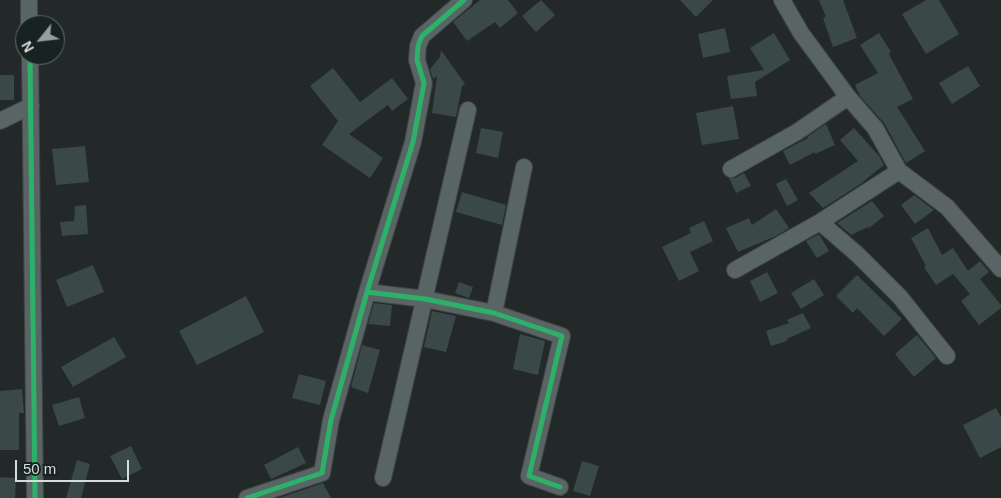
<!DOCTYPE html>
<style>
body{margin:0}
#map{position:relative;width:1001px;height:498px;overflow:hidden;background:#232929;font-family:Helvetica,sans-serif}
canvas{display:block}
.north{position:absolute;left:15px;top:15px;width:50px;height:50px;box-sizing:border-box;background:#162321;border:1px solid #636e6c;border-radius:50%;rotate:241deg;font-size:14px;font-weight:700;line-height:20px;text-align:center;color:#d6dedd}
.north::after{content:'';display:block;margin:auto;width:18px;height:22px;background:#979f9e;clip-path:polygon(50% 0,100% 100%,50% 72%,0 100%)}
.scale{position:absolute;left:15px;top:460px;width:114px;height:22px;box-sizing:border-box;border:2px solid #d6dedd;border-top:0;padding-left:6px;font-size:15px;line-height:18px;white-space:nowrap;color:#d6dedd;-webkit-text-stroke:4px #162321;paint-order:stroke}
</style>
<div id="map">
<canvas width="1001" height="498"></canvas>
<div class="north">N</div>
<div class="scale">50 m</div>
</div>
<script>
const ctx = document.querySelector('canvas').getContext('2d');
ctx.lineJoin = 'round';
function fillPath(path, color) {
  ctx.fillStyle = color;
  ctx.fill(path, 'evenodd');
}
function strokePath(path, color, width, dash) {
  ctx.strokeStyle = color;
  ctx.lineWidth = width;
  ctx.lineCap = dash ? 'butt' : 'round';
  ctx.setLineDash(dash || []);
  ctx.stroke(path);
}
const building = new Path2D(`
 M480 0H508L518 13 500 28 495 22 467 41 453 22Z
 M541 0 555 15 536 32 522 16Z
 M680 0H713L696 17Z
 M819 0H843L857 38 833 47 823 18 826 17Z
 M926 0H939L959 34 926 54 902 14Z
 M725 28 730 52 703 58 698 34Z
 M774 33 790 60 755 82 757 96 731 99 727 76 764 70 750 48Z
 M879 33 891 52 889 54 913 99 897 107 925 151 906 163 884 123 860 96 855 85 878 73 860 45Z
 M441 50 465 84 462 86 456 117 432 113 437 76 433 79 430 69 440 57Z
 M968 66 980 86 952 104 939 83Z
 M333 68 360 102 392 78 408 99 392 111 388 105 349 134 383 158 370 178 322 145 338 121 310 86Z
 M0 75H14V100H0Z
 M733 106 739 139 702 145 696 113Z
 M826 124 835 145 815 154V152L790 165 783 151 808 138 807 137Z
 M481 128 503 132 498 158 476 153Z
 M854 128 879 156 884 165 859 185 823 208 809 193 858 161 840 140Z
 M85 146 89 182 56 185 52 149Z
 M744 173 751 186 736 193 729 178H735Z
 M786 179 798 200 787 206 776 184Z
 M462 192 506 205 502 225 456 212Z
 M914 195 934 210 915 224 901 205Z
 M872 201 884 216 869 228 868 227 851 235 837 223Z
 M86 205 88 234 62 236 60 222 74 221 75 206Z
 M776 209 789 228 776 236 738 252 726 228 749 218 752 225Z
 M704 221 713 241 690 252 699 271 679 281 662 247 691 233 689 228Z
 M928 228 942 255 953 248 968 271 980 261 989 272 980 279 1001 305V308L979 325 961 301 970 294 953 274 936 285 924 267 926 266 911 238Z
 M819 234 829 251 817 258 806 241Z
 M93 265 104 292 67 307 56 280Z
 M767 272 778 293 760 302 750 281Z
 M857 275 902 319 884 336 857 308 853 313 836 296Z
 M814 279 824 295 801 309 791 293Z
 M459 282 473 287 469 298 455 293Z
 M246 296 264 332 197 365 179 331Z
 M374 303 392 305 390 326 368 324Z
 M432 311 456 316 446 352 424 347Z
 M803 313 811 328 787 339V341L771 346 766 331 789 323 787 320Z
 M520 334 545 341 538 375 513 369Z
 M917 335 936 358 914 377 895 354Z
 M114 337 126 357 73 387 61 367Z
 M362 345 380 350 368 393 351 387Z
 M299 374 326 381 320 405 292 398Z
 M22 389 24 413H19V450H0V391Z
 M79 397 85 418 59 426 52 405Z
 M996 408 1001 417V447L980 458 963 425Z
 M131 446 142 469 122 479 110 456Z
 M298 447 306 463 271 479 264 465Z
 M77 460 90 464 81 498H66Z
 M582 461 599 466 590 496 573 491Z
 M0 477 16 478 15 498H0Z
 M323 483 331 498H279Z`);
const minor = new Path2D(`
 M29 0V25
 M782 0 801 33 848 97 875 128 899 171 947 207 1001 269
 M30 55 35 498
 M0 121 31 106
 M731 169 797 132 848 97
 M820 222 858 255 900 297 947 356
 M735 270 820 222 899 171
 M367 292 425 299 494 313 562 336 529 476 560 487
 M494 313 524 167
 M383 478 468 110
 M247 498 322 473 331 420 367 292 413 142 424 83 417 60 418 46 422 36 464 0`);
const cycleway = new Path2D(`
 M30 55 35 498
 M367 292 425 299 494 313 562 336 529 476 560 487
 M247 498 322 473 331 420 367 292 413 142 424 83 417 60 418 46 422 36 464 0`);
fillPath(building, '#3a4847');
strokePath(minor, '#404545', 18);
strokePath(minor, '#586564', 16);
strokePath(cycleway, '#2db169', 5);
</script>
